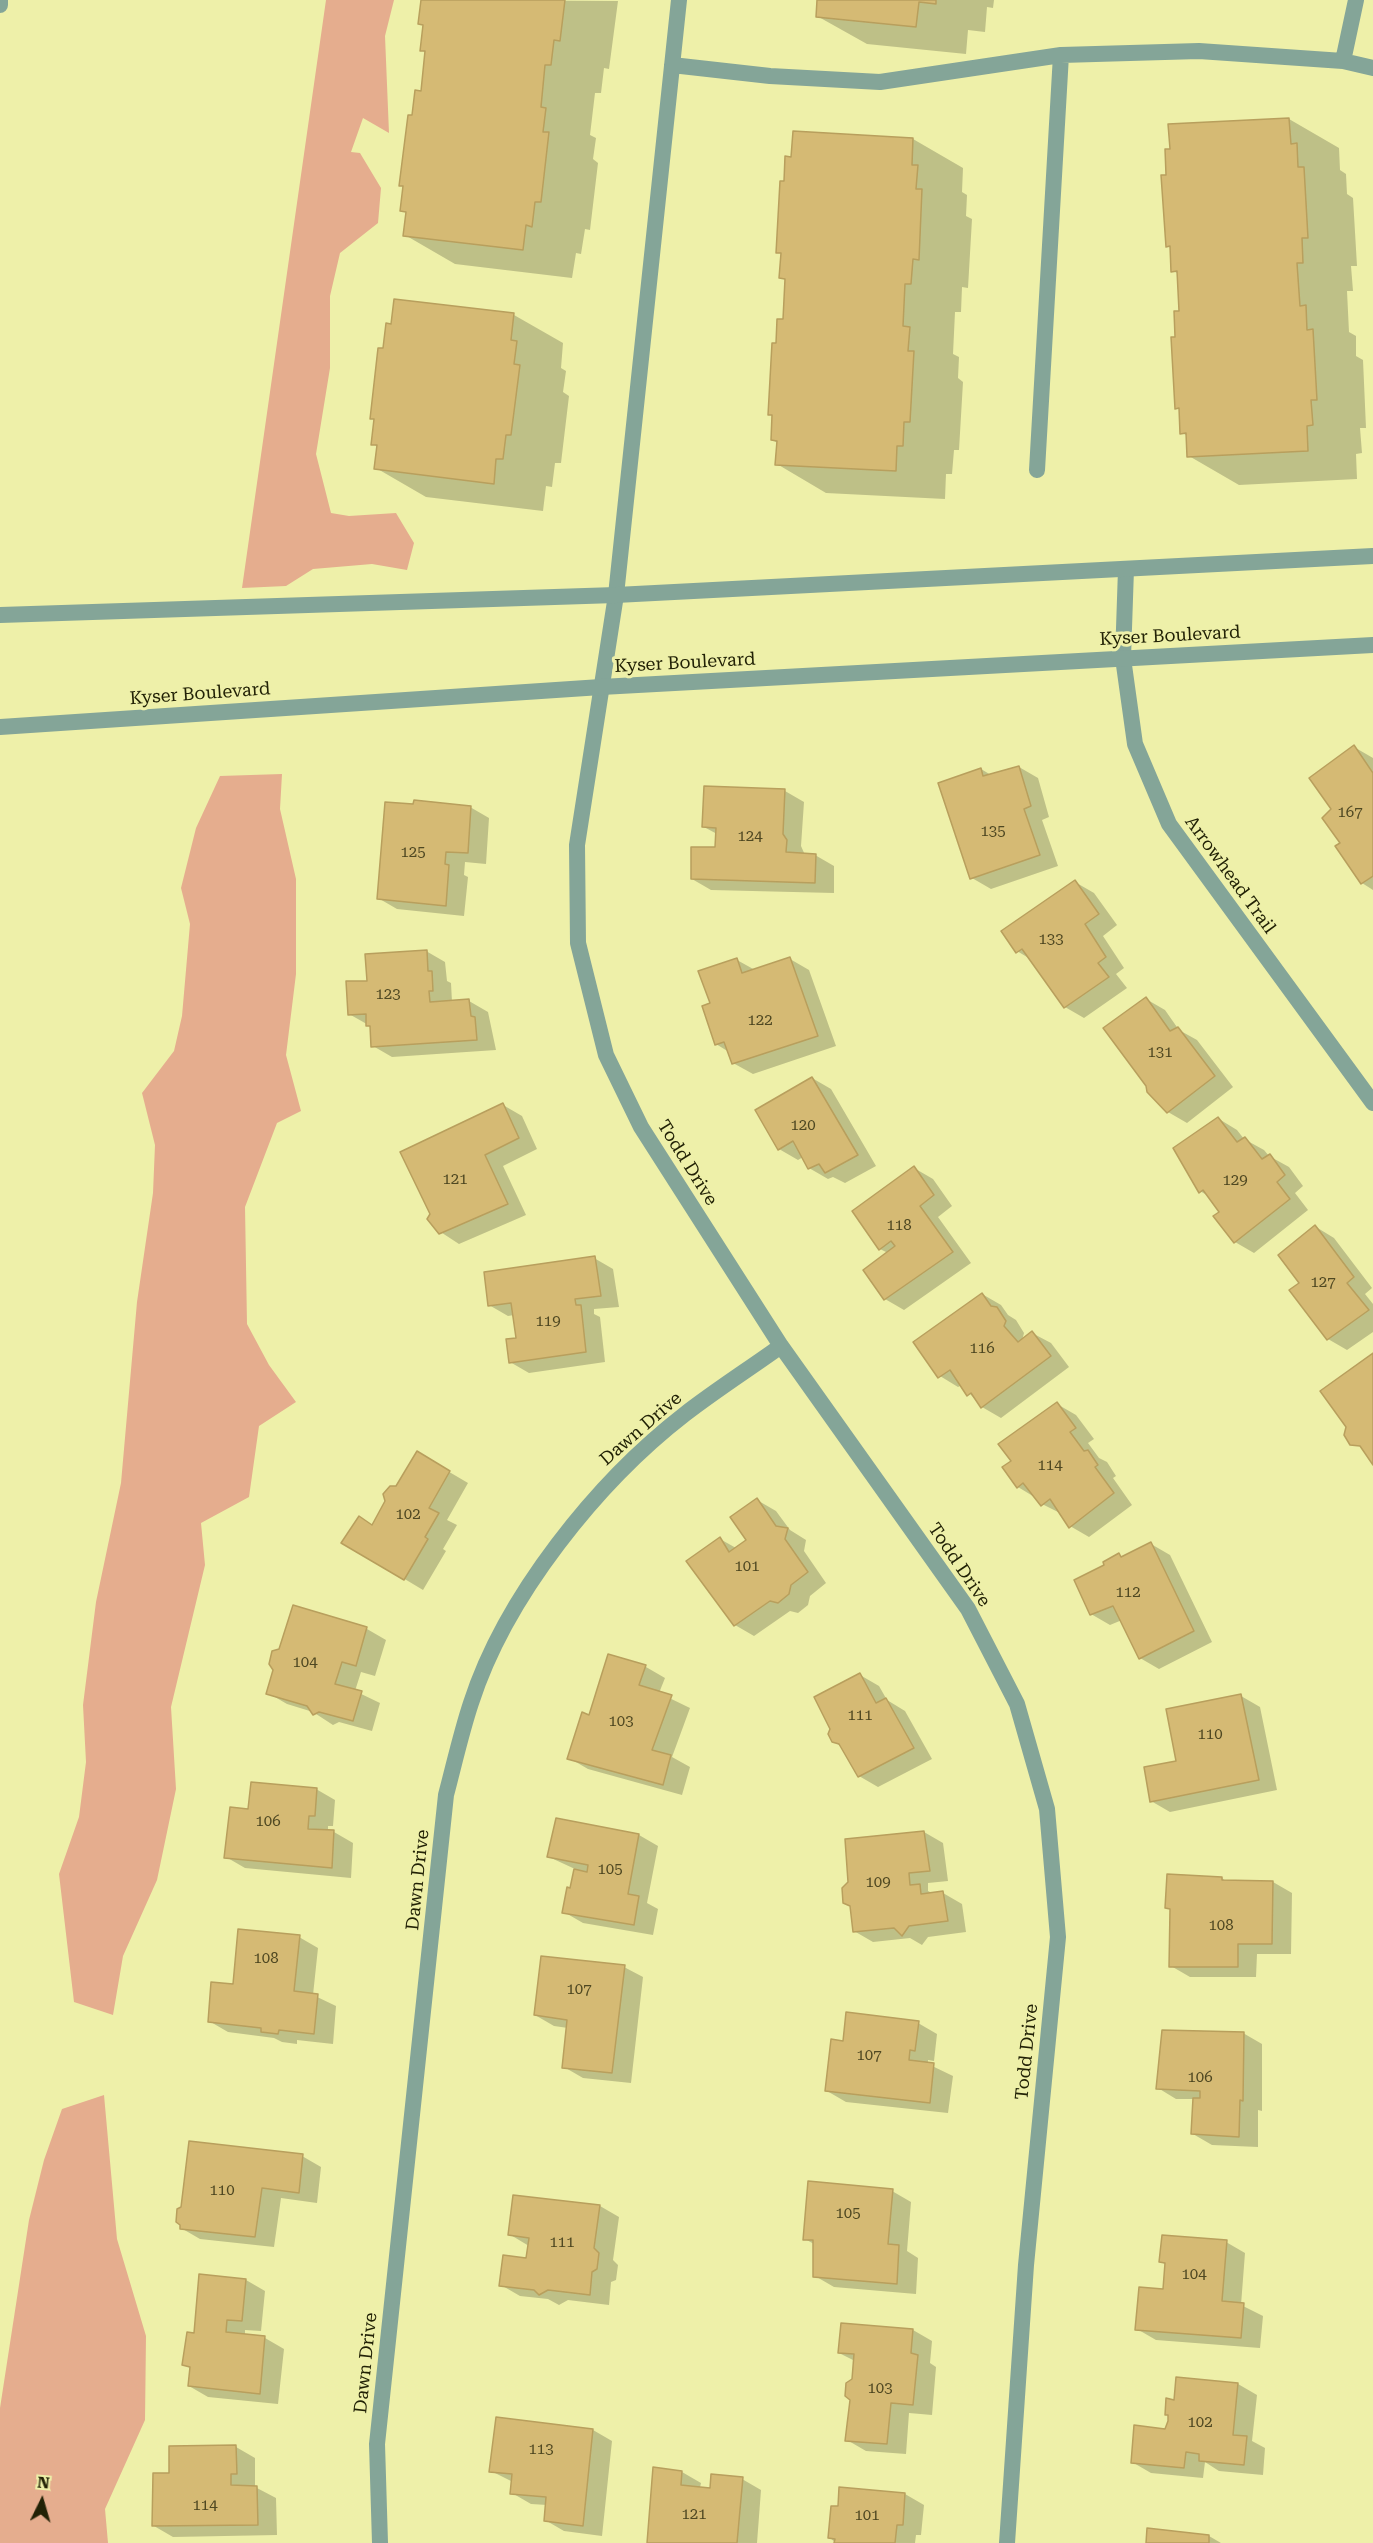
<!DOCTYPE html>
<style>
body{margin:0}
#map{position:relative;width:1373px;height:2543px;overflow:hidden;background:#eef0a9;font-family:"Roboto Serif",serif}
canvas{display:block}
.north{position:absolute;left:12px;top:2471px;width:60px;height:60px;-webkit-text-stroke:4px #eef0a9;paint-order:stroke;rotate:5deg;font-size:16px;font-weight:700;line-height:24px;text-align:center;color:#222206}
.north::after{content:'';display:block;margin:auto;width:21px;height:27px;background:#222206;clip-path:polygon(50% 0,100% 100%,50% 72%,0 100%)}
</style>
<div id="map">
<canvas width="1373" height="2543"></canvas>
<div class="north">N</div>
</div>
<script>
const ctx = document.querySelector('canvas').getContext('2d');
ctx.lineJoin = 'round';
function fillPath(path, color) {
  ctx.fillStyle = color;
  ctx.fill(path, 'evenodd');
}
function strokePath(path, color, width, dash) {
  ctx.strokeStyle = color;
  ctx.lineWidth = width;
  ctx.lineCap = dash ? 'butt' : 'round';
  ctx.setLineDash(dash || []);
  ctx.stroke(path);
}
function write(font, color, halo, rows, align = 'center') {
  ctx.font = font + ' "Roboto Serif",serif';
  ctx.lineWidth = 6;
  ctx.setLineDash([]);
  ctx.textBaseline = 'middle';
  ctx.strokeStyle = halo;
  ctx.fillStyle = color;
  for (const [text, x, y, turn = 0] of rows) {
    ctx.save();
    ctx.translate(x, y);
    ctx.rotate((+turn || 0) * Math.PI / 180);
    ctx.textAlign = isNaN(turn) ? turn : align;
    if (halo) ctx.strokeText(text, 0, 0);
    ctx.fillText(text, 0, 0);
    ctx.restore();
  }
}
const green = new Path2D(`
 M326 0H394L385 36 389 133 363 118 351 152 360 153 381 188 378 223 340 253 330 296V368L316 454 331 513 349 516 396 513 414 543 407 570 372 564 313 569 286 586 242 588Z
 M282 774 280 809 296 879V974L286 1055 301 1111 277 1123 245 1207 247 1324 269 1365 296 1402 259 1426 249 1497 201 1523 205 1565 171 1707 176 1789 157 1880 123 1956 113 2015 74 2002 59 1874 79 1817 86 1762 83 1705 96 1602 121 1483 137 1302 153 1193 155 1145 142 1093 174 1051 182 1016 190 924 181 888 196 828 220 776Z
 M104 2095 117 2239 146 2336 145 2420 105 2509 108 2543H0V2408L29 2220 44 2160 62 2109Z`);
const shadow = new Path2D(`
 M423 0 618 1 609 69 604 68 601 93H595L590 135 596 138 593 159 598 163 590 230 585 229 581 254 576 253 572 278 455 264 405 235 408 214 402 210 405 187 401 185 413 117 422 92 427 53 421 50 424 26 420 24Z
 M819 0H994L993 8 987 7 985 32 968 30 966 54 867 44 817 16Z
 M1289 119 1339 148 1340 170 1346 174 1347 194 1353 198 1357 266H1351L1353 291H1347L1349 332 1356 336V356L1363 360 1366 428H1360L1362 453 1356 454 1357 479 1239 485 1189 456 1188 436 1182 433 1180 410 1177 408V338L1181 313 1179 274 1173 271 1171 248 1167 246V176Z
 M913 139 963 168 962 192 967 195 966 216 972 219 968 288 962 287 961 312H955L953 354 959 357 958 378 963 382 959 450H954L952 474H946L945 499 826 493 777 464 778 443 772 440 773 416 770 414 777 345 784 320 786 281 781 277 782 254 778 252Z
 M514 315 563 343 561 368 566 371 563 392 569 396 561 463H555L552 487 546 486 543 511 426 497 376 468 378 447 373 444 376 420 372 418Z
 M1354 747 1373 758V890L1362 883 1342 843 1334 810Z
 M1019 767 1038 778 1049 817 1042 820 1058 866 991 889 972 878 981 769 991 775Z
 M785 791 804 802 801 846 805 855H815L834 866V893L711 890 692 879 717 849V834L704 827Z
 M470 807 489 818 486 864 465 862 464 875 468 877 464 916 397 909 378 898Z
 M1075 882 1094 893 1117 925 1103 936 1124 968 1116 974 1127 988 1084 1018 1065 1007 1032 960 1017 951Z
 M426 951 445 962 447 981 451 983 452 1002 469 1001 488 1012 496 1050 392 1057 373 1046 372 1027 349 1014 369 982Z
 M790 959 809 970 836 1046 753 1074 733 1063 729 1052 716 1044 712 1004 737 960 755 970Z
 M1146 999 1165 1010 1179 1030 1197 1040 1233 1087 1187 1123 1168 1112Z
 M812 1078 831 1089 876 1166 845 1183 833 1177 828 1179 809 1168 803 1157 798 1160 779 1149Z
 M503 1105 522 1116 537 1149 503 1166 526 1215 459 1244 433 1227 428 1219Z
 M1219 1119 1237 1130 1244 1139 1264 1150 1269 1156 1289 1167 1303 1186 1295 1193 1308 1210 1254 1253 1235 1242 1221 1213 1210 1197 1200 1191Z
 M914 1168 933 1179 952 1206 938 1217 971 1263 904 1310 885 1299 865 1270 888 1253 880 1249Z
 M1316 1227 1334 1238 1372 1288 1365 1294 1373 1304V1332L1347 1350 1328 1339 1291 1291 1301 1283Z
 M594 1258 613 1269 619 1307 594 1309V1314L600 1317 605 1362 529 1373 510 1362 518 1339 514 1315 508 1316 489 1305Z
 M982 1294 1001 1305 1008 1315 1016 1320 1024 1333 1022 1341 1032 1333 1051 1343 1069 1367 1001 1418 982 1407 962 1385 958 1387 940 1376Z
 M1057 1404 1076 1415 1094 1439 1088 1443 1099 1458 1107 1462 1116 1476 1113 1478 1132 1505 1089 1537 1070 1526 1062 1514 1042 1504 1036 1498 1018 1487 1013 1461Z
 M417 1453 468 1483 447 1520 457 1525 443 1549 446 1551 423 1590 343 1542 373 1526Z
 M757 1500 776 1511 790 1530 806 1540 804 1551 826 1583 810 1596 808 1605 798 1613 790 1611 754 1636 735 1625 720 1539 736 1548 748 1540Z
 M1151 1544 1170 1555 1212 1642 1159 1669 1140 1658 1122 1620 1110 1625 1091 1614 1106 1566 1119 1555 1123 1557Z
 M294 1606 367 1629 386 1640 375 1676 361 1672 355 1691 380 1703 372 1731 339 1722 333 1725 313 1712 287 1704 268 1693Z
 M609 1655 646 1667 665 1678 659 1693 690 1708 672 1757 690 1767 682 1795 588 1769 569 1758 590 1717Z
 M860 1675 879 1686 887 1700 905 1711 932 1759 878 1787 859 1776 842 1747 833 1741Z
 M1241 1696 1260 1707 1277 1790 1170 1812 1151 1801 1177 1762Z
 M316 1789 335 1800 333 1826H328V1831L334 1832 353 1843 351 1878 245 1868 226 1857 250 1810Z
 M924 1832 943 1843 948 1881 928 1883V1891L934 1894 943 1893 962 1904 966 1932 928 1937 922 1945 910 1938 873 1942 854 1931Z
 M639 1835 658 1846 647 1903 658 1909 653 1935 583 1923 564 1912 575 1869 549 1857Z
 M1222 1878 1227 1882H1273L1292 1893 1291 1954H1257L1256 1977H1190L1171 1966V1910L1167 1907Z
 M299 1937 318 1948 313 1995 336 2006 333 2044 297 2040V2044L282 2042 274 2038 228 2032 209 2021 234 1985Z
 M624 1967 643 1977 631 2083 583 2078 564 2067 568 2028 554 2026 535 2015Z
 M918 2023 937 2034 934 2061 928 2060V2064L953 2076 948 2113 846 2102 827 2091 844 2043Z
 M1243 2033 1262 2044V2111L1258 2110V2147L1212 2145 1193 2134 1194 2099H1176L1158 2088Z
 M302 2156 321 2167 317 2203 281 2198 274 2247 200 2239 181 2228Z
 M892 2191 911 2202 907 2251 918 2258 916 2294 834 2287 815 2276 814 2244 805 2239Z
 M514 2196 600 2206 619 2217 613 2260 618 2265 616 2280 611 2282 609 2305 568 2300 559 2305 548 2299 520 2296 501 2285 528 2260 529 2246 509 2234Z
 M1226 2242 1245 2253 1241 2305 1263 2316 1260 2348 1156 2340 1137 2329 1165 2291 1167 2265 1161 2262Z
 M246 2280 265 2291 261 2331 245 2330V2335L265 2338 284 2349 278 2404 208 2397 189 2386 191 2369 184 2364 195 2334Z
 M913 2330 932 2341 930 2363 936 2367 932 2415 909 2413 906 2454 866 2451 847 2440 855 2361 839 2353Z
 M1238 2384 1257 2395 1252 2441 1265 2448 1263 2475 1219 2471 1205 2462 1203 2478 1151 2473 1132 2462 1166 2430 1169 2416 1166 2414Z
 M593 2430 612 2441 602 2536 564 2531 545 2520 547 2505 531 2504 512 2493 513 2482 491 2471Z
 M236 2447 255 2458V2487L276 2498 277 2535 173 2537 154 2526 170 2474Z
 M654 2469 682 2472 701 2483 700 2488 711 2489 742 2479 761 2490 757 2543H648Z
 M905 2494 924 2505 921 2535H916L915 2543H836L829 2537Z
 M1209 2536 1221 2543H1148Z`);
const building = new Path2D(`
 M421 0H565L560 41 554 40 551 65H545L541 107 546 108 543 132H549L541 202H535L532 227 526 225 523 250 403 236 406 212 400 211 403 186H399L408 115H412L415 90 421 91 425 51H420L423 25 418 24Z
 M817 0H936V4L919 2 916 27 816 17Z
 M1289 118 1291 144 1297 143 1298 167H1304L1308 238H1302L1303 263H1297L1300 306 1306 305 1307 330 1313 329 1317 400H1311L1313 425 1307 426 1308 451 1187 457 1186 433 1180 434 1179 408 1175 409 1171 337H1175L1174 311H1179L1177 271 1171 272 1170 246 1166 247 1161 175H1166L1165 149H1170L1168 124Z
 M793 131 913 138 912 165H918L916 189H922L919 260 913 259 911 284H905L903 326 910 327 908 351H914L910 422H904L903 446H897L896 471 775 465 777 441 771 440 772 415H768L772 343H776L777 319H783L785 279 779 278 781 253H776L780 181H784L785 156 791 157Z
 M394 299 514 313 511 340 517 341 514 364 520 365 511 435H506L503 459H496L494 484 374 469 377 445H371L374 419H370L378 348H383L386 323 391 324Z
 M1354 745 1373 773V876L1361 884 1335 846 1340 843 1322 818 1331 809 1309 778Z
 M1019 766 1031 806 1024 809 1040 855 970 879 938 783 981 768 983 776Z
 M704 786 785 789 783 834 787 840 786 852 816 854 815 883 691 879V847H715L716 828 702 827Z
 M414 800 471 806 468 853 446 852 445 864 449 865 446 906 377 899 385 802 413 804Z
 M1075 880 1099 914 1085 924 1106 957 1098 963 1109 977 1064 1008 1022 949 1016 953 1001 931Z
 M427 950 428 971H432L433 991H429L430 1002 469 999 471 1016 475 1017 477 1040 371 1047 370 1026H366V1014L348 1015 346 981H367L365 954Z
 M790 957 818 1036 732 1064 724 1042 715 1045 702 1006 710 1003 698 971 737 958 742 973Z
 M1146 997 1170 1031 1178 1027 1215 1076 1167 1113 1147 1092 1146 1086 1103 1028Z
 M812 1077 858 1155 825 1173 819 1164 808 1169 793 1141 778 1150 755 1110Z
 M503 1103 519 1138 485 1155 508 1204 439 1234 427 1219 430 1214 400 1152Z
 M1218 1117 1237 1142 1245 1137 1262 1159 1270 1154 1285 1175 1277 1182 1290 1199 1234 1243 1213 1216 1219 1212 1203 1190 1199 1193 1173 1148Z
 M914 1166 934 1195 920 1206 953 1252 884 1300 863 1270 895 1246 891 1241 879 1250 852 1211Z
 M1315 1225 1354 1277 1347 1283 1369 1310 1327 1340 1289 1290 1299 1283 1278 1255Z
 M595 1256 601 1296 575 1299 576 1305H581L586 1352 509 1363 506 1339 516 1338 511 1303 488 1306 484 1272Z
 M982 1293 991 1306 997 1307 1006 1321 1004 1326 1018 1342 1032 1331 1051 1356 981 1408 971 1393 967 1396 950 1370 938 1378 913 1342Z
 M1373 1353V1465L1360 1446 1350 1445 1344 1435 1346 1427 1320 1391Z
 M1057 1402 1076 1428 1070 1432 1084 1451 1088 1450 1098 1465 1095 1467 1114 1493 1069 1528 1050 1499 1041 1506 1023 1483 1017 1488 1002 1467 1011 1461 998 1444Z
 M417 1451 450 1471 429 1508 439 1513 425 1537 428 1539 404 1580 341 1543 359 1516 372 1525 385 1501 383 1494 390 1486H396Z
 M757 1498 776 1526 788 1528 785 1539 808 1572 791 1585 789 1594 778 1603 770 1601 734 1626 686 1561 720 1537 729 1552 746 1540 730 1517Z
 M1151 1542 1194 1631 1139 1659 1113 1606 1090 1615 1074 1580 1104 1565 1103 1562 1119 1553 1121 1557Z
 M293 1605 367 1627 356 1666 342 1662 335 1684 362 1691 353 1721 319 1712 313 1715 307 1706 266 1694 273 1670 269 1664 272 1651 279 1649Z
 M608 1654 646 1665 639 1685 672 1695 652 1750 671 1755 663 1785 567 1759 582 1712 589 1715Z
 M860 1673 876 1703 886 1698 914 1748 858 1777 839 1744 832 1742 828 1734 830 1729 814 1697Z
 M1241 1694 1259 1780 1150 1802 1144 1767 1176 1761 1166 1709Z
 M251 1782 317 1788 315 1816H309L308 1829 334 1830 332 1868 224 1858 230 1807 248 1809Z
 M556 1818 639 1834 628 1894 639 1896 634 1925 562 1913 567 1887 570 1888 574 1869 587 1872 588 1865 547 1857Z
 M924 1831 930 1871 909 1873 910 1885 920 1884 921 1894 943 1891 948 1921 909 1926 902 1936 894 1928 853 1932 850 1906 843 1903 842 1888 848 1882 845 1839Z
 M1167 1874 1222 1877V1880L1273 1881 1272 1944H1238V1967H1169L1170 1909 1165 1908Z
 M238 1929 300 1935 294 1991 318 1994 314 2034 279 2030 278 2034 261 2032V2028L208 2022 211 1982 233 1984Z
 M541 1956 625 1965 612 2073 562 2068 567 2020 534 2015Z
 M846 2012 919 2021 915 2051 910 2050 909 2060 934 2063 930 2103 825 2091 831 2039 843 2041Z
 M1162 2030 1244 2032 1243 2101 1240 2100 1239 2137 1191 2134 1193 2098H1200V2091L1156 2089Z
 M189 2141 303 2154 299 2193 262 2188 255 2237 180 2229V2225L176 2222 177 2209 181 2207Z
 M808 2181 893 2189 888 2244 899 2245 897 2284 813 2277V2240H803Z
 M513 2195 600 2205 594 2248 599 2253 597 2269 592 2272 590 2295 548 2290 539 2295 534 2290 499 2286 503 2255 526 2258 529 2238 508 2235Z
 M1162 2235 1227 2240 1222 2301 1244 2303 1241 2338 1135 2330 1139 2287 1163 2289 1165 2263 1159 2262Z
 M199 2274 246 2279 242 2321 227 2320 226 2332 265 2336 260 2394 188 2386 190 2367 182 2365 187 2332 194 2333Z
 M841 2323 913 2329 911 2353 918 2355 913 2405 891 2403 887 2444 845 2441 850 2400 845 2396 846 2383 852 2379 854 2354 838 2353Z
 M1176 2377 1238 2383 1233 2435 1247 2436 1244 2465 1199 2461V2454L1186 2452 1184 2468 1131 2463 1134 2425 1165 2429 1168 2421V2415H1165L1166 2398 1174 2400Z
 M496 2417 593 2429 583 2526 544 2521 546 2497 510 2494 512 2474 489 2472Z
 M236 2445 237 2474H231V2485L257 2486 258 2525 152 2526 153 2473H169V2446Z
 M653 2467 682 2471 681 2485 710 2488 711 2474 743 2477 737 2543H647Z
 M839 2487 905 2493 903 2525H897L895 2543H834L835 2539 828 2538 831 2506H838Z
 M1147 2528 1209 2535V2543H1146Z`);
const service = new Path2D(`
 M1343 61 1356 0
 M672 65 770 76 880 82 1061 55 1199 51 1343 61 1373 68
 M1037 470 1061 55
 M616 595 679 0`);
const minor = new Path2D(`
 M0 5V0
 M1126 569 1123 658 1135 744 1169 824 1373 1103
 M616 595 577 845 578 943 606 1055 641 1127 781 1346 968 1609 1017 1704 1047 1809 1058 1937 1026 2265 1007 2543
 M380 2543 377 2444 446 1795C454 1765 461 1733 471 1703 505 1597 597 1482 685 1414 716 1390 749 1369 781 1346`);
const tertiary = new Path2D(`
 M0 615 616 595 1373 556
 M0 727 601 687 1373 645`);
const numberNames = [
 ["167",1350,813],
 ["135",993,832],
 ["124",750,837],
 ["125",413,853],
 ["133",1051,940],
 ["123",388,995],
 ["122",760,1021],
 ["131",1160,1053],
 ["120",803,1126],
 ["121",455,1180],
 ["129",1235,1181],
 ["118",899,1226],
 ["127",1323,1283],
 ["119",548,1322],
 ["116",982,1349],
 ["114",1050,1466],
 ["102",408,1515],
 ["101",747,1567],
 ["112",1128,1593],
 ["104",305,1663],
 ["111",860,1716],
 ["103",621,1722],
 ["110",1210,1735],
 ["106",268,1822],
 ["105",610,1870],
 ["109",878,1883],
 ["108",1221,1926],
 ["108",266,1959],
 ["107",579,1990],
 ["107",869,2056],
 ["106",1200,2078],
 ["110",222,2191],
 ["105",848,2214],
 ["111",562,2243],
 ["104",1194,2275],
 ["103",880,2389],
 ["102",1200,2423],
 ["113",541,2450],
 ["114",205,2506],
 ["121",694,2515],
 ["101",867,2516]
];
const streetNames = [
 ["Kyser Boulevard",1170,636,-3],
 ["Kyser Boulevard",685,663,-3],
 ["Kyser Boulevard",200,694,-4],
 ["Arrowhead Trail",1230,875,54],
 ["Todd Drive",687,1163,58],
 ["Dawn Drive",641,1429,-41],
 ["Todd Drive",959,1565,56],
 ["Dawn Drive",418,1880,-84],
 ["Todd Drive",1027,2052,-84],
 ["Dawn Drive",366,2363,-84]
];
fillPath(green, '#e5ad8e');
fillPath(shadow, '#0003');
fillPath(building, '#d5ba74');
strokePath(building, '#b89f5d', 1.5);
strokePath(service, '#84a598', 16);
strokePath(minor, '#84a598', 16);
strokePath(tertiary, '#84a598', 16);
write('15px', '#4f4822', null, numberNames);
write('18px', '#222206', '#eef0a9', streetNames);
</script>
